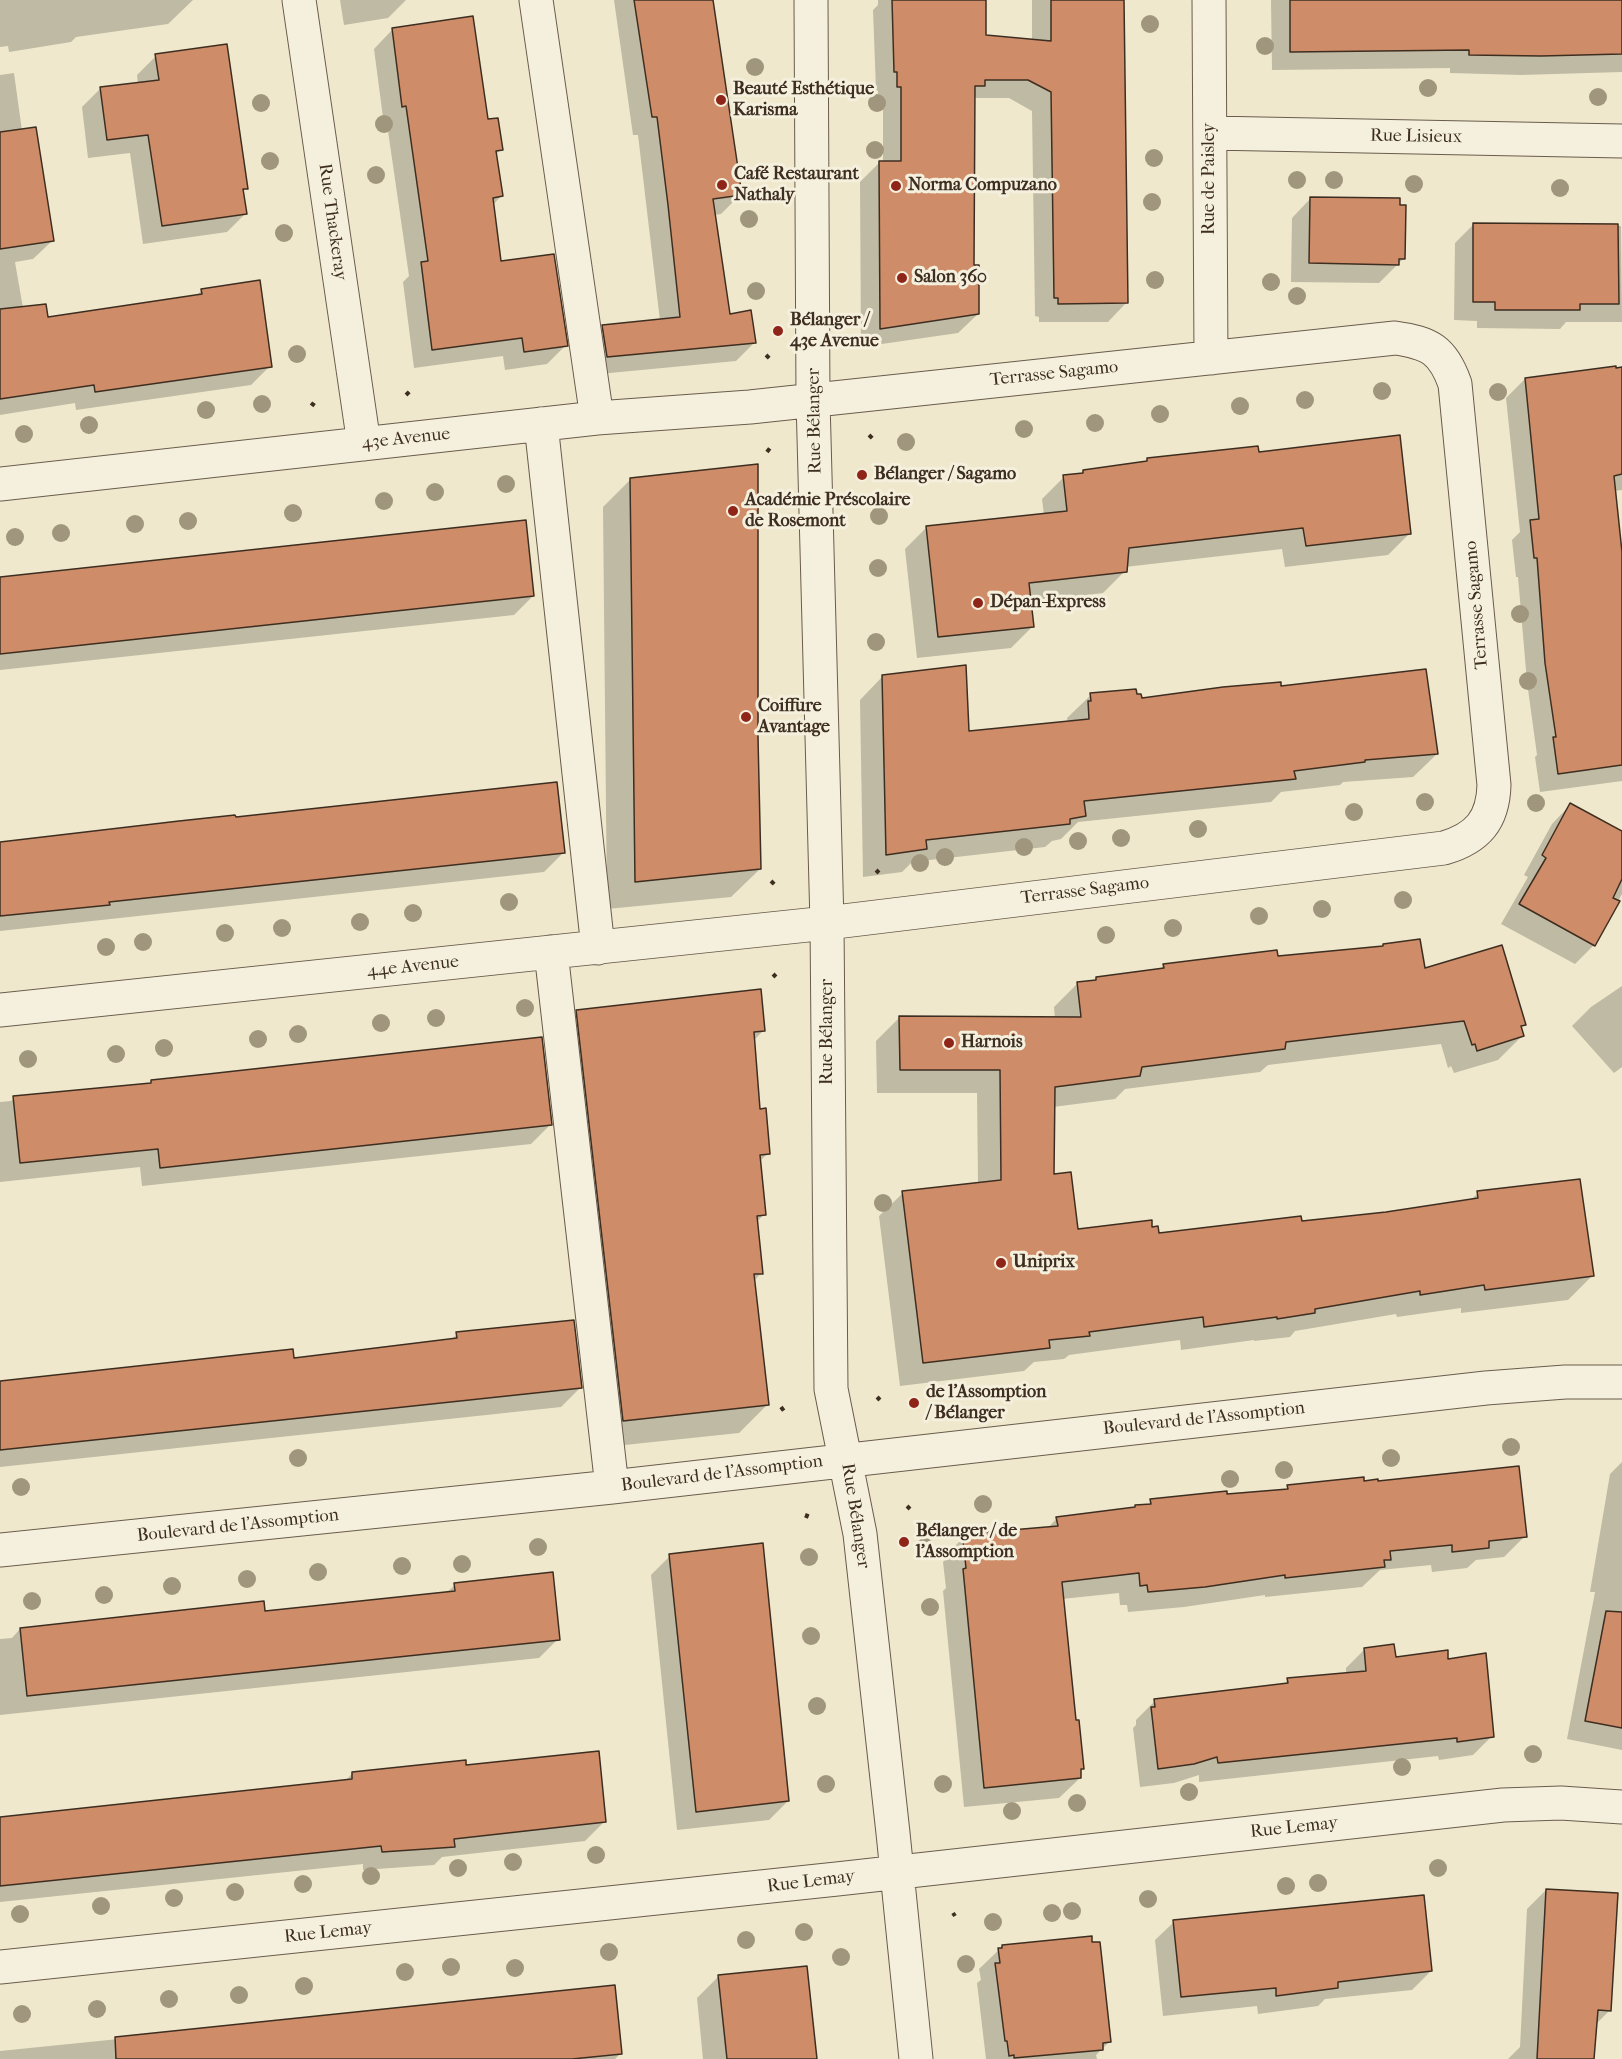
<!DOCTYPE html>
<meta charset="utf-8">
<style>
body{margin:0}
canvas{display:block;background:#efe8cc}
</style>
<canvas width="1622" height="2059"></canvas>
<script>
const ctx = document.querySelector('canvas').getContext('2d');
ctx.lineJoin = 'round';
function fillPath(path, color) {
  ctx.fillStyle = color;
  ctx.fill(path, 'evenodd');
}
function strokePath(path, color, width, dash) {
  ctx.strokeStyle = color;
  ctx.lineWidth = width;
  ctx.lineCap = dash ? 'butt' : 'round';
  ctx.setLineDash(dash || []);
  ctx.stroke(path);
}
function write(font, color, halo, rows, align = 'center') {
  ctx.font = font + ' "IM FELL French Canon",serif';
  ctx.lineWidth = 6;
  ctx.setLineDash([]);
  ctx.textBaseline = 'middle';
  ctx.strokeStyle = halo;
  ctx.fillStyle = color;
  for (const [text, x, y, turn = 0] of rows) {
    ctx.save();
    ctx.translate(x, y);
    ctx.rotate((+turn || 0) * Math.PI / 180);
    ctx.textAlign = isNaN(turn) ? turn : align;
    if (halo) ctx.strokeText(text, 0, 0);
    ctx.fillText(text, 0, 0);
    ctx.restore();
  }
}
const shadow = new Path2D(`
 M0 0H193L168 24 76 37 71 42 9 52 8 46 0 47Z
 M340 0H406L388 18 344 25Z
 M614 0H711L740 195 721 214 714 215 729 316 755 342 736 361 589 375 584 346 603 327 660 321 638 135H633Z
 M878 0H984L985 36 1032 41V0H1123L1126 303 1108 322H1039V317L1035 316 1032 111 1009 98H973L972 266 978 314 958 333 861 347 860 182 879 163H883V106H879L878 91 876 90 873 10 878 5Z
 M1271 0H1622V72L1521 75 1450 73V68L1272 70Z
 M392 30 486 121 501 149 495 155 501 196 493 205 500 263 566 345 547 364 505 370 503 356 414 368 403 282 409 276 387 124 384 125 374 49Z
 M156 56 246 188 242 192 246 213 227 232 143 244 130 153 88 158 82 107 101 88 138 84 137 75Z
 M14 73 22 131 52 241 33 259 15 262 23 308 47 318 195 297 202 290 270 366 251 385 76 410 75 403 0 415V75Z
 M1310 199 1404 258 1379 283 1291 282 1292 218Z
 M1474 224 1621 226 1622 322H1566L1560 329 1477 328V321L1454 320 1455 243Z
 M1622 369V490L1614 491 1622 570V781L1540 792 1535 757 1537 755 1527 682 1518 577H1516L1512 540 1520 532 1506 398 1525 379Z
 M1258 454 1409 534 1388 555 1285 567 1282 549 1125 567V571L1103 593 1030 602 1033 626 1011 648 917 658 905 549 927 527 1044 515 1042 499 1064 477 1079 475 1083 471 1144 463 1147 460Z
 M756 465 760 869 731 897 607 909 603 507 631 479Z
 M0 579 533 596 514 615 0 670Z
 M883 676 967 733 1068 723 1067 718 1091 695 1136 696 1140 700 1280 688 1437 754 1413 777 1343 782 1340 785 1281 792 1271 802 1078 822 1061 839 1052 841 1045 847 912 862 902 872 863 877 860 700Z
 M1570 805 1622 833V894L1594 945 1575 964 1501 924 1528 877 1524 875 1552 824Z
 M234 819 563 853 544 872 0 931V843Z
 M1384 945 1424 970 1524 1025 1520 1029 1522 1036 1498 1060 1454 1073 1451 1066 1448 1068 1441 1044 1268 1065 1260 1072 1125 1089 1115 1099 1053 1107V1176L1076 1231 1151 1228 1157 1235 1301 1223 1470 1201 1478 1193 1592 1276 1568 1300 1461 1313V1308L1397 1317 1396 1314 1295 1331 1290 1337 1254 1341V1340L1181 1350 1180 1340 1069 1355 1064 1359 1034 1362 1024 1371 900 1386 879 1216 903 1193 978 1184 977 1093H877L876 1041 900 1017 1055 1019 1054 1007 1077 984 1092 982 1096 978 1159 970 1164 965 1277 958 1381 948Z
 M1622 986V1067L1614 1073 1572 1026 1591 1007Z
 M577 1011 764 1030 753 1041 758 1110 768 1153 759 1162 764 1214 756 1223 761 1273 754 1281 767 1405 739 1433 596 1448 549 1039Z
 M152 1082 550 1125 531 1144 142 1186 140 1167 0 1182V1102L11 1101 14 1098 149 1085Z
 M457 1334 580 1388 561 1407 0 1467V1382L293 1360 450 1341Z
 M1622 1462V1750L1567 1739 1595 1592H1590L1610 1474Z
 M1363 1483 1525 1536 1504 1557 1476 1560 1467 1568 1432 1572 1431 1565 1380 1570 1362 1587 1265 1597V1595L1184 1607 1128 1612 1127 1605H1120L1119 1593 1062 1599 1075 1722 1083 1768 1079 1771 1080 1778 1059 1798 964 1807 943 1591 946 1588 943 1562 945 1560V1556L965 1536 1047 1529 1057 1518 1146 1506 1151 1501 1284 1491 1288 1487Z
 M670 1556 788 1801 769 1820 677 1830 651 1575Z
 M455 1585 558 1639 539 1658 0 1715V1639L12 1638 20 1629 264 1613 446 1593Z
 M1365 1649 1395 1659 1447 1661 1492 1736 1473 1755 1439 1760 1438 1756 1199 1782V1775L1174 1783 1140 1787 1133 1728 1136 1725V1720L1155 1701 1283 1685 1288 1680 1346 1674V1668Z
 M465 1767 604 1822 585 1841 442 1857 434 1865 363 1870V1864L0 1902V1818L344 1782 352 1774Z
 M1546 1890 1610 2010 1595 2025 1593 2059H1508L1520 2047 1527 1909Z
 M1174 1922 1431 1971 1412 1990 1325 1999 1318 2006 1258 2014 1257 2006 1163 2016 1155 1940Z
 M1003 1946 1109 2042 1096 2055 1097 2059H986L977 1983 981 1980 979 1969Z
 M719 1976 815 2059H703L697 1998Z
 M326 2018 621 2053 615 2059H0V2051Z`);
const building = new Path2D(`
 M634 0H713L742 195 713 199 730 314 751 310 756 343 607 357 602 325 680 317 668 205 657 117H652Z
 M892 0H986V35L1051 41V0H1124L1128 303 1058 304V298H1054L1051 92 1028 80H985V86H975L974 265H979V314L880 329 879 161H901V87H897V72H894Z
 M1290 0H1622V54L1541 56 1469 55V50L1290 52Z
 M473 16 488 119 498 118 503 150 496 151 503 196 493 198 501 261 554 254 568 346 524 352 522 338 432 350 421 262 428 261 406 106 402 107 392 28Z
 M227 44 248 189H243L247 214 162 226 148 135 107 140 100 87 159 80 155 54Z
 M36 127 54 241 0 249V132Z
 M1310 197 1400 198V205H1406L1405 259H1399V265L1309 263Z
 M1473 223 1618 224 1619 304H1580V310H1495V302H1473Z
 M260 280 272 367 95 392 94 385 0 399V309L46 304 48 317 202 294 201 289Z
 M1616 366V368L1622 367V474L1614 476 1622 552V765L1558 774 1553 737H1556L1545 663 1537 558H1534L1530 520 1539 519 1525 378Z
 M1400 435 1411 534 1306 546 1303 528 1129 548 1127 572 1029 583 1034 627 938 637 926 526 1067 511 1063 475 1083 473V470L1147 461V458L1258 446 1259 452Z
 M758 464V738L761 869 635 882 630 478Z
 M526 520 534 596 0 654V577Z
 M966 665 969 731 1089 719 1088 701H1091L1090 693 1136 689 1137 694H1141L1142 698 1223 687 1281 682V686L1426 669 1438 754 1365 760V762L1294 771 1296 779 1084 801 1086 816 1070 819V824L926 840 927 849 886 855 882 675Z
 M557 782 565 853 109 902 110 905 0 916V842L179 821 235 815 236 817Z
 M1570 803 1622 831V879L1613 898 1620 901 1595 946 1519 904 1546 858 1542 855Z
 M1420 939 1425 968 1502 945 1526 1025 1521 1026 1524 1036 1477 1051 1475 1044 1472 1045 1464 1021 1286 1042 1285 1049 1142 1067 1140 1076 1055 1087 1054 1174 1071 1172 1078 1229 1152 1220V1227L1158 1226 1159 1233 1301 1216 1302 1221 1386 1212 1478 1198 1477 1191 1580 1179 1594 1276 1485 1290 1484 1285 1420 1295V1291L1315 1309V1313L1277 1319V1317L1204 1327 1203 1317 1089 1332 1090 1336 1049 1340 1050 1348 923 1363 902 1191 1001 1180 1000 1070H900L899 1016 1081 1017 1077 982 1096 980V977L1164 968 1163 964 1277 950 1278 956 1383 946V944Z
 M761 989 765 1031 754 1032 760 1109 766 1108 770 1154 760 1155 766 1215 757 1216 763 1274H754L769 1405 623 1421 576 1010Z
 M542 1037 552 1125 160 1168 158 1149 20 1163 13 1096 151 1083V1080L208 1074Z
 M574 1320 582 1388 0 1450V1381L293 1349 294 1358 457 1338 456 1332Z
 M1519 1466 1527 1537 1489 1541V1548L1452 1552V1545L1390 1551 1391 1560H1384L1385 1567 1285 1578V1575L1205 1587 1148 1592 1147 1585 1140 1586 1139 1573 1062 1582 1076 1720H1079L1084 1769H1081V1778L984 1788 963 1569 966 1568 963 1540 965 1539 964 1534 1058 1526 1056 1517 1135 1507V1505L1151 1504 1150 1499 1227 1491V1494L1288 1489 1287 1485 1364 1477V1481L1378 1479V1481Z
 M763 1543 789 1801 696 1812 669 1554Z
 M553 1572 560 1640 27 1696 20 1628 264 1601 265 1611 455 1591 454 1583Z
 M1606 1611 1622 1612V1728L1585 1721Z
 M1394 1644 1396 1657 1448 1650V1659L1486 1653 1494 1737 1457 1742V1738L1218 1763 1217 1757 1194 1764 1158 1769 1151 1707H1155L1154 1699 1288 1683 1287 1678 1366 1671 1364 1648Z
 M599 1751 606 1822 454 1839 455 1847 382 1852 381 1846 0 1886V1817L352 1779V1772L466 1760V1765Z
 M1546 1889 1618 1893 1611 2011 1598 2010 1594 2059H1537Z
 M1424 1895 1432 1971 1338 1982V1988L1276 1996V1988L1181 1997 1173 1920Z
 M1092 1936V1942H1100L1111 2042 1103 2043V2050L1014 2058V2055L1009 2056 1007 2041H1005L995 1963H1000L998 1948H1002V1945Z
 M807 1966 817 2059H727L718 1975Z
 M615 1985 622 2054 572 2059H116L115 2037Z`);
const path = new Path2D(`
 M867 345 871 342
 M766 355 770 359
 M406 395 410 391
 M311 403 315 406
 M869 435 873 439
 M767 452 770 448
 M876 873 879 870
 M771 881 775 885
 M773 977 776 974
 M877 1400 880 1397
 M781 1407 784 1411
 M907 1506 910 1509
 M806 1518 808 1513
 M953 1913 955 1916`);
const minor = new Path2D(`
 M299 0 364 444
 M536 0 597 418
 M811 0 813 400 827 923 831 1389 860 1534 893 1833 916 2059
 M1209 0 1211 358
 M1210 133 1622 141
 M541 424 598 948
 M0 484 597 418 750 407 1395 338C1430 343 1443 350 1455 384L1494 785C1493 820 1478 838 1444 848L827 923 0 1010
 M551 952 612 1487
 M0 1550 612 1487 1486 1388 1565 1382H1622
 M0 1967 837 1879 1503 1805 1561 1803 1622 1807`);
const trees = [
 [1150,24],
 [1265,46],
 [755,67],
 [1428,88],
 [1598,97],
 [261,103],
 [877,103],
 [384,124],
 [875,150],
 [1154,158],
 [270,161],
 [376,175],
 [1297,180],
 [1334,180],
 [1414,184],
 [1560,188],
 [1152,202],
 [749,219],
 [284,233],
 [1155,280],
 [1271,282],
 [756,291],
 [1297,296],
 [297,354],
 [1382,391],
 [1498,392],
 [1305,400],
 [262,404],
 [1240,406],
 [206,410],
 [1160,414],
 [1095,423],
 [89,425],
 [1024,429],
 [24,434],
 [906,442],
 [506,484],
 [435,492],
 [384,501],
 [293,513],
 [879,516],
 [188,521],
 [135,524],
 [61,533],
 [15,537],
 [878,568],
 [1520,614],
 [876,642],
 [1528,681],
 [1425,802],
 [1536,803],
 [1354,812],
 [1198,829],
 [1121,838],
 [1078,841],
 [1024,847],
 [945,857],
 [920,863],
 [1403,900],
 [509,902],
 [1322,909],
 [413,913],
 [1259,916],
 [360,922],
 [282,928],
 [1173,928],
 [225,933],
 [1106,935],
 [143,942],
 [106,947],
 [525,1008],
 [436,1018],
 [381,1023],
 [298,1034],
 [258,1039],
 [164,1048],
 [116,1054],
 [28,1059],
 [883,1203],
 [1511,1447],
 [298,1458],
 [1391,1458],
 [1284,1470],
 [1230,1479],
 [21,1487],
 [983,1504],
 [538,1547],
 [925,1547],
 [809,1557],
 [462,1564],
 [402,1566],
 [318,1572],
 [247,1579],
 [172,1586],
 [104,1595],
 [32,1601],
 [930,1607],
 [811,1636],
 [817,1706],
 [1533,1754],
 [1402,1767],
 [826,1784],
 [943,1784],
 [1189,1792],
 [1077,1803],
 [1012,1811],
 [596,1855],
 [513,1862],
 [458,1868],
 [1438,1868],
 [371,1876],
 [1318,1883],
 [303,1884],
 [1286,1886],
 [235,1892],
 [174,1898],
 [1148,1899],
 [101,1906],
 [1072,1911],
 [1052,1913],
 [20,1914],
 [993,1922],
 [804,1932],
 [746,1940],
 [609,1952],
 [841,1957],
 [966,1964],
 [451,1967],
 [515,1968],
 [405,1972],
 [304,1986],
 [239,1995],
 [169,1999],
 [97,2009],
 [22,2014]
];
const markers = [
 [721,100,6,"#8f2418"],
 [722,185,6,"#8f2418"],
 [896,186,6,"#8f2418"],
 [902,278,6,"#8f2418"],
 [778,331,6,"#8f2418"],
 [862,475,6,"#8f2418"],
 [733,511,6,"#8f2418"],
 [978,603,6,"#8f2418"],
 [746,717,6,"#8f2418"],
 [949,1043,6,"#8f2418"],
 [1001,1263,6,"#8f2418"],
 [914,1403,6,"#8f2418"],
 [904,1542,6,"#8f2418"]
];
const poiNames = [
 ["Beauté Esthétique",733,90],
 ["Karisma",733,111],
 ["Café Restaurant",734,175],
 ["Nathaly",734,196],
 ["Norma Compuzano",908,186],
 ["Salon 360",914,278],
 ["Bélanger /",790,321],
 ["43e Avenue",790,342],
 ["Bélanger / Sagamo",874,475],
 ["Académie Préscolaire",745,501],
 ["de Rosemont",745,522],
 ["Dépan-Express",990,603],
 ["Coiffure",758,707],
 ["Avantage",758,728],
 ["Harnois",961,1043],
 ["Uniprix",1013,1263],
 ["de l'Assomption",926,1393],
 ["/ Bélanger",926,1414],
 ["Bélanger / de",916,1532],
 ["l'Assomption",916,1553]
];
const streetNames = [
 ["Rue Lisieux",1416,137,1],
 ["Rue de Paisley",1210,179,-90],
 ["Rue Thackeray",332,222,82],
 ["Terrasse Sagamo",1054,374,-6],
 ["Rue Bélanger",815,421,-91],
 ["43e Avenue",406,439,-6],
 ["Terrasse Sagamo",1477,605,-95],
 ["Terrasse Sagamo",1085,891,-7],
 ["44e Avenue",413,967,-6],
 ["Rue Bélanger",828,1032,-90],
 ["Boulevard de l'Assomption",1204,1419,-6],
 ["Boulevard de l'Assomption",722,1474,-7],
 ["Rue Bélanger",855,1516,81],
 ["Boulevard de l'Assomption",238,1526,-6],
 ["Rue Lemay",1294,1828,-6],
 ["Rue Lemay",811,1882,-7],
 ["Rue Lemay",328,1933,-6]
];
fillPath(shadow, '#0003');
fillPath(building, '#ce8d68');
strokePath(building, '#3e2e21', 1.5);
strokePath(minor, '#6a5c4c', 35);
strokePath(path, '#3e2e21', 4, [4.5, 3]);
strokePath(minor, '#f5f0de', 33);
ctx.fillStyle = '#a0967d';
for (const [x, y] of trees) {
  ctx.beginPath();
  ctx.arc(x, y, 9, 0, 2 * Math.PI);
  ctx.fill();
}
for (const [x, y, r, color] of markers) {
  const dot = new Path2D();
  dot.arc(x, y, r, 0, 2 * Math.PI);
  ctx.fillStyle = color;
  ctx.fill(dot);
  strokePath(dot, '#f5f0de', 2);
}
write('bold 18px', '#3e2e21', '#f5f0de', poiNames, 'left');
write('18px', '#3e2e21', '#f5f0de', streetNames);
</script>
